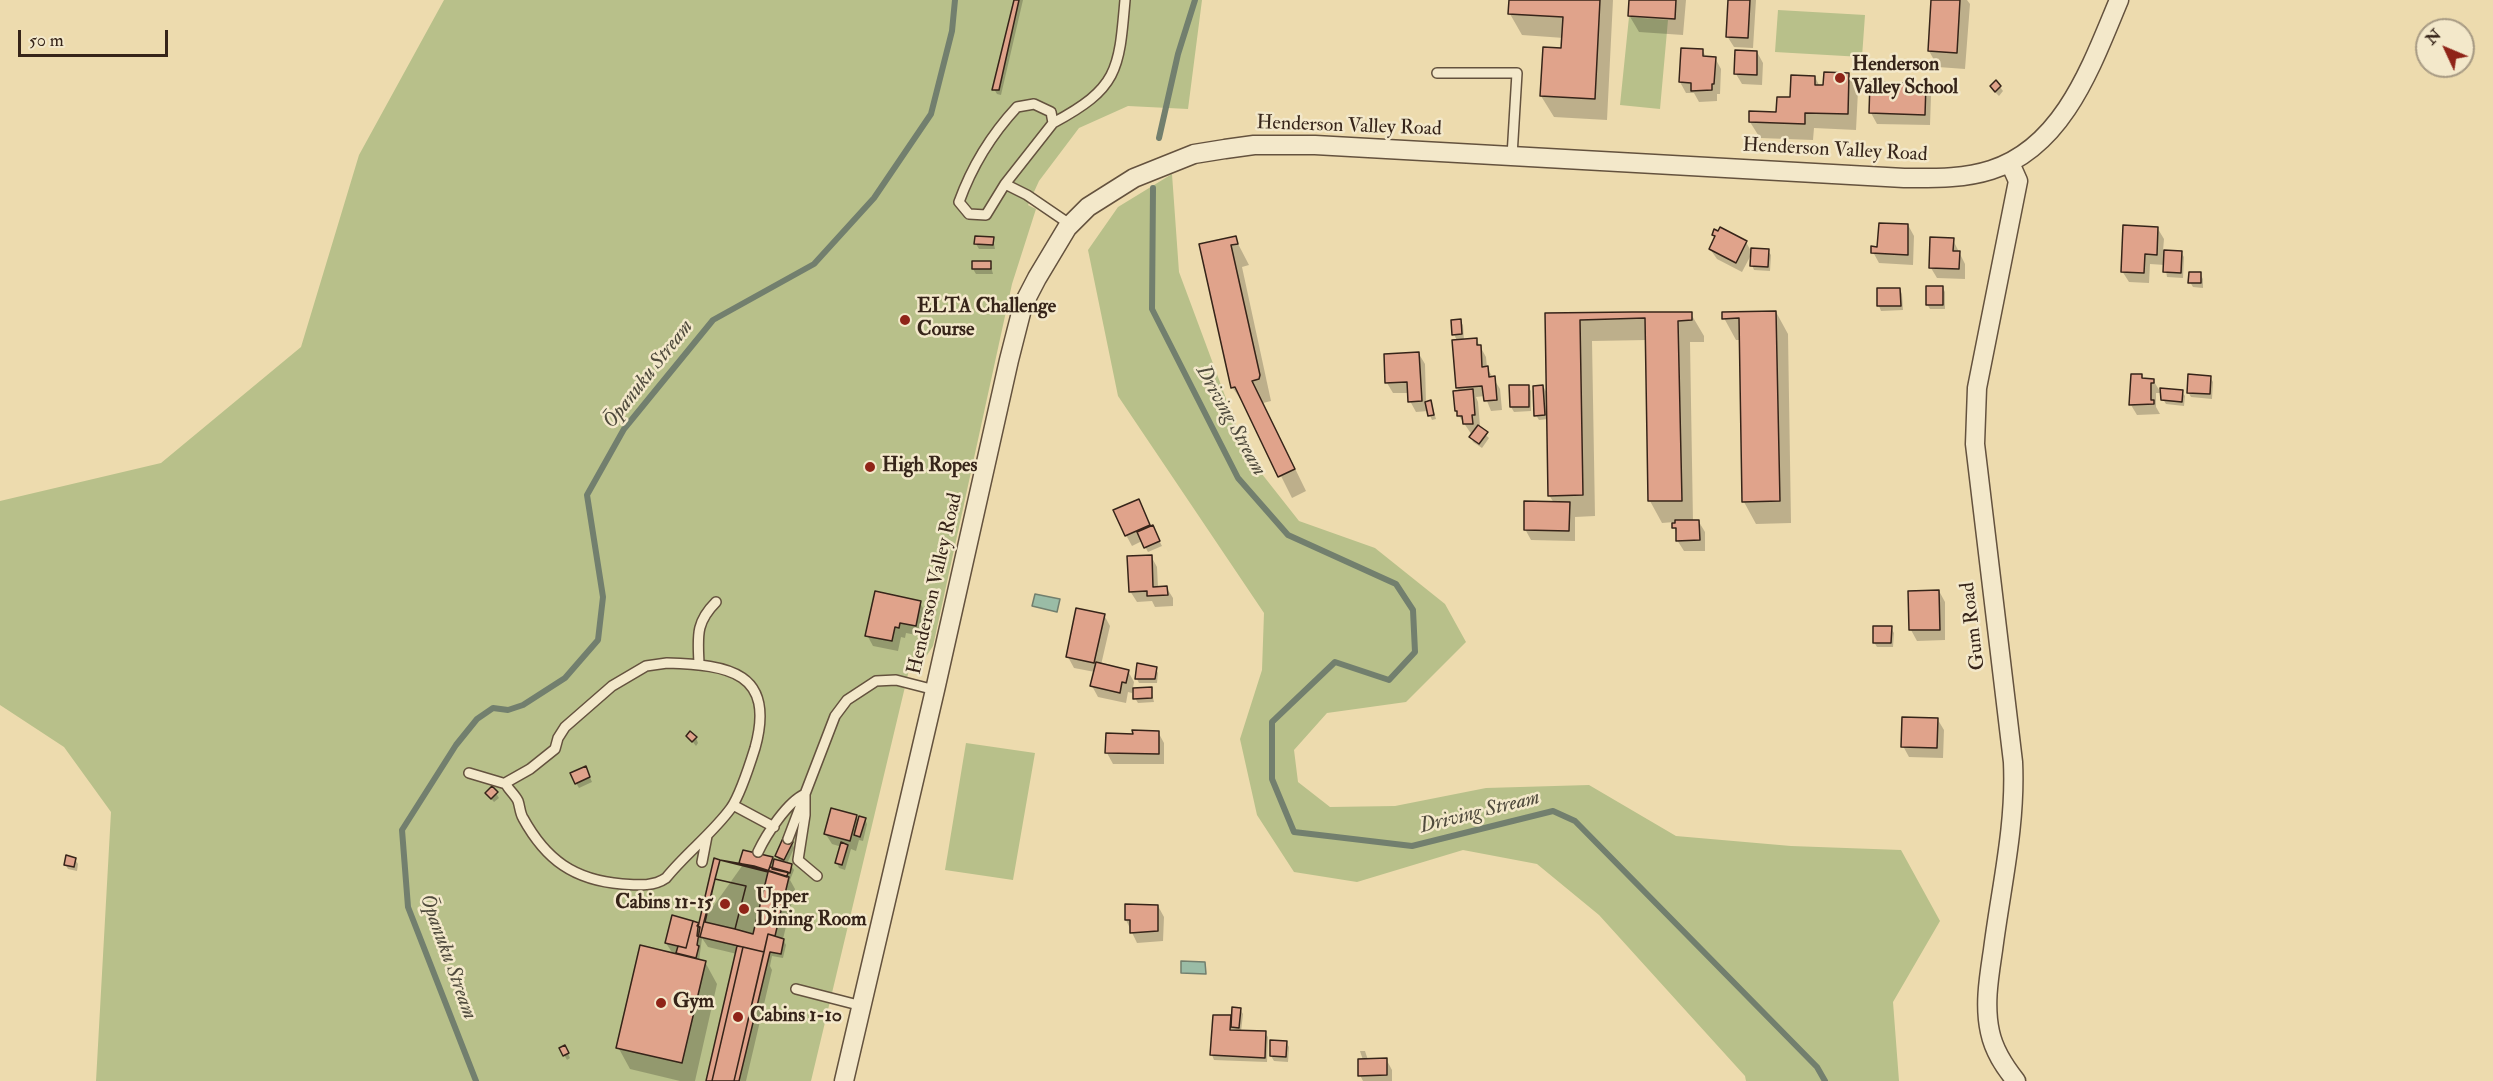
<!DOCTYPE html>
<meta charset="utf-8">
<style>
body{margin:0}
#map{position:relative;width:2493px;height:1081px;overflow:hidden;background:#eddbae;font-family:"IM FELL Double Pica",serif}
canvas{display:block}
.north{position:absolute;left:2415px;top:18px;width:60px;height:60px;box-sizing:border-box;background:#f3e8ca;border:2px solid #a79a83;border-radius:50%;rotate:314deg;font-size:16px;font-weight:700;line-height:24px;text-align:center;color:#362419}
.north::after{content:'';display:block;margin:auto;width:21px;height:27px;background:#8f2418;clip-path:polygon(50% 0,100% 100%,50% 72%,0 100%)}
.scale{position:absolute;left:18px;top:30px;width:150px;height:27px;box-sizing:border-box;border:3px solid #362419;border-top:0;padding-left:8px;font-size:18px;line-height:21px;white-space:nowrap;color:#362419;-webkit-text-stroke:4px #f3e8ca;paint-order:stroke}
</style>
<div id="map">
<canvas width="2493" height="1081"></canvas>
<div class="north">N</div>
<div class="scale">50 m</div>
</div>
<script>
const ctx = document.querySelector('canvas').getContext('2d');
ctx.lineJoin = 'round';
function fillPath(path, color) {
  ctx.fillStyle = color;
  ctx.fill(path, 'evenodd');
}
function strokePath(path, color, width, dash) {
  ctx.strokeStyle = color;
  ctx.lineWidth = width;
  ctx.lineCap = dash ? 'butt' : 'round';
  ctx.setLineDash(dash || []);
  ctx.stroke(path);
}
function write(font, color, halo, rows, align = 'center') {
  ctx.font = font + ' "IM FELL Double Pica",serif';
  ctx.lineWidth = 5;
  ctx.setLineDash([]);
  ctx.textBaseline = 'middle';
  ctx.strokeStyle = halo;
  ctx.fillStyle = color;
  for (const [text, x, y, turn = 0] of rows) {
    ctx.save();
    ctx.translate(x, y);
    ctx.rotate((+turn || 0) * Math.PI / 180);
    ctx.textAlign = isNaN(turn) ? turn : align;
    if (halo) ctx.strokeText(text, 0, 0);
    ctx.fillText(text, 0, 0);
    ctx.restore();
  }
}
const green = new Path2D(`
 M444 0H1202L1188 109 1128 106 1079 128 1039 181 1028 205 1036 209 1012 284 933 646 918 669 909 670 811 1081H96L111 812 64 747 0 705V501L161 463 301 347 359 155Z
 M1778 10 1865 15 1862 57 1775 52Z
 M1629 17 1668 20 1660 109 1620 105Z
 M1172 174 1179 272 1247 455 1299 521 1375 548 1445 604 1466 642 1406 702 1327 713 1294 750 1298 782 1330 807 1395 806 1486 788 1589 785 1676 836 1791 846 1901 850 1940 921 1893 1002 1899 1081H1746L1745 1076 1599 915 1537 864 1463 850 1357 882 1294 872 1257 815 1240 739 1262 670 1264 613 1118 396 1088 250 1118 207Z
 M966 743 1035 753 1013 880 945 870Z`);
const water = new Path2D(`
 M1035 594 1060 599 1057 612 1032 606Z
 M1181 961 1205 962 1206 974 1181 973Z`);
const shadow = new Path2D(`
 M1015 0H1023L1001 95 997 94 994 89Z
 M1511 0H1613L1607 120 1554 117 1541 96 1563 50 1564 38 1522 35 1510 14Z
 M1630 0H1686L1683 35 1639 32 1629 15Z
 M1729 0H1756L1753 48 1734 47 1727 36Z
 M1932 0H1967L1970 4 1965 69 1938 67 1929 51Z
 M1702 50 1707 58H1715L1721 69 1720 94H1717V101L1699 102 1694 93H1686L1680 82Z
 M1757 52 1763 63 1762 85 1742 84 1736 74Z
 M1848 74 1858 91 1856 130 1814 128 1813 140 1760 138 1750 122 1778 114 1815 77 1820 87Z
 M1925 85 1931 96 1930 125 1877 124 1871 113Z
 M2000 87 2003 91 1999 96 1994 91Z
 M1908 225 1914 236 1913 265 1879 263 1873 252Z
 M2158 229 2164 239 2163 251 2181 252 2184 257 2183 278 2167 277 2165 265 2150 264 2149 283 2129 282 2122 271Z
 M1713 235 1746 242 1752 253 1742 272 1717 259 1710 249 1716 239Z
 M993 238 995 249H979L976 244Z
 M1235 238 1249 265 1242 267 1271 401 1263 403 1306 491 1292 498 1247 408 1232 387 1201 245Z
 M1953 240 1965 264V279L1937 278 1931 268Z
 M1768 251 1771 255 1770 271 1754 270 1752 265Z
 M990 263 993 274H976L973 269Z
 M2200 274 2203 279V288L2193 287 2190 282Z
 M1943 288 1945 292V309H1930L1927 304Z
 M1900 289 1902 294 1903 310 1881 311 1879 306Z
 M1776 312 1788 334 1791 523 1756 524 1744 502 1741 340H1736L1724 318Z
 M1691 314 1704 336V342H1690L1693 522H1699L1705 532V551H1684L1677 540 1674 522 1662 523 1650 501 1647 340 1592 341 1595 516 1575 517V541L1531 540 1525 529 1554 503 1549 495 1548 419 1539 420 1536 415 1543 386 1548 395 1546 315Z
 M1460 321 1463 325 1464 340 1476 339 1486 357 1487 368 1500 389 1502 410 1491 411 1485 396 1476 397 1478 402 1480 426H1476L1489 438 1482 448 1473 442 1471 437 1472 435 1459 416 1457 341 1454 334Z
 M1419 354 1425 364 1426 403 1431 402 1436 419 1432 420 1428 411 1416 412 1410 401 1409 393H1393L1387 383Z
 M2141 376 2143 380H2153L2161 393H2156V407L2160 414 2137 415 2131 405Z
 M2210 377 2213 382 2212 399 2191 397 2188 392Z
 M1528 386 1531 391V411L1514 412 1511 407 1510 387Z
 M2182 392 2185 396 2184 406 2166 404 2163 399Z
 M1138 501 1162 546 1148 552 1142 541 1132 546 1126 535Z
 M1151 556 1157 567 1158 588 1166 587 1173 598V606L1155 607 1152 601 1137 602 1130 591Z
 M1939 591 1945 602V640L1917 641 1911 630Z
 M920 603 926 613 922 636 906 633 905 638 901 637 898 651 873 646 867 635Z
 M1104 615 1110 626 1101 665 1128 671 1134 682 1132 693 1128 692 1126 703 1098 697 1092 686 1095 672 1074 668 1068 657Z
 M1891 628 1894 633 1893 647H1877L1874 642Z
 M1156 669 1158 673 1157 683H1139L1137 679Z
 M1151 689 1154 702 1138 703 1135 698Z
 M1938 720 1944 730 1943 758 1909 757 1903 746Z
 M1158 732 1164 743V764H1113L1107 753 1134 735Z
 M688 736 696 738 698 743 696 746Z
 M588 773 592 782 579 788 576 783Z
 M496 793 499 798 494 802 487 794Z
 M856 816 859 822 865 819 867 824 863 841 859 840 856 851 851 849 845 870 839 868 837 863 842 847 832 844 825 833Z
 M792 843 794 848 787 864 791 865 794 870 790 880 795 889 783 939 786 945 783 958 772 956 770 966 772 970 746 1081H707L737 954 708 947 702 938 699 961 705 962 717 984 695 1081H680L630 1069 618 1047 673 954 666 943 694 923 700 925 742 866 741 863 772 859 774 863 780 862 777 856Z
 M75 859 78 864 77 871 68 869 65 864Z
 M1158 906 1164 917 1163 941 1137 943 1126 920Z
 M1240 1009 1243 1014 1241 1032 1265 1033 1268 1037 1267 1062 1214 1060 1212 1055 1214 1016 1233 1017Z
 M1286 1042 1289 1047 1288 1062 1274 1061 1271 1056Z
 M565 1047 570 1058 567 1060 561 1049Z
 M1360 1051H1365L1368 1060 1386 1059 1392 1070V1081H1363L1360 1075 1363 1060Z`);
const stream = new Path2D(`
 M1159 138 1178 54 1195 0
 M1153 188 1152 309 1238 478 1288 535 1396 584 1413 610 1415 652 1389 680 1335 662 1272 722V779L1294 832 1412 846 1553 811 1575 821 1817 1067 1825 1081
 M476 1081 408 907 402 830 456 745 477 719 493 708 508 710 523 705 565 678 598 640 603 597 587 495 624 429 713 320 814 264 874 198 931 114 952 31 955 0`);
const building = new Path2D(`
 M1014 0H1019L999 90H992Z
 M1509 0H1600L1595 99 1540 96 1543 47 1561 48 1563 17 1508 14Z
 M1629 0H1676L1675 19 1628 16Z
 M1728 0H1750L1748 38 1726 37Z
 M1931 0H1960L1957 53 1928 51Z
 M1681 48 1703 49V56L1716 57 1714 84H1712V90L1691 91V83L1679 82Z
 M1735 50 1757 51V75L1734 74Z
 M1824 72 1849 73 1848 114 1805 113V124L1749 122V111L1776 112 1777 97H1790L1791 75 1815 76V85H1823Z
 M1996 80 2001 86 1995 92 1990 86Z
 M1870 82 1926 84 1925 115 1869 113Z
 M1879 223 1908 224V255L1871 253V246L1877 247Z
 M2123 225 2158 227 2157 255 2145 254 2144 273 2121 272Z
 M1720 227 1747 241 1736 263 1709 249 1715 236 1712 235 1714 229 1718 231Z
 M975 236 994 237 993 245 974 244Z
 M1236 236 1238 244 1231 245 1260 375 1259 379 1252 381 1295 469 1278 477 1235 387 1231 388 1199 244Z
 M1930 237 1954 238 1953 251H1960L1959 269 1929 268Z
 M1751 248 1769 249 1768 267 1750 266Z
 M2164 250 2182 251 2181 273 2163 272Z
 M972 261H991V269H972Z
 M2189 272H2201V283H2188Z
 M1926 286H1943V305H1926Z
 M1877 288H1900L1901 306H1877Z
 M1776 311 1780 501 1742 502 1739 318 1722 319V312Z
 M1632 312H1692V320L1678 321 1682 501H1648L1645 318 1580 320 1583 495 1548 496 1545 313Z
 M1461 319 1462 334 1452 335 1451 320Z
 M1477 338V345H1481L1482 367 1488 366 1489 377 1495 376 1497 400 1484 401 1482 386 1456 388 1452 340Z
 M1419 352 1422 401 1408 402 1407 382 1385 383 1384 354Z
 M2131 374H2142V378L2154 379V383H2151V400H2154V404L2129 405Z
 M2188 374 2211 376 2210 394 2187 393Z
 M1509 385H1529V407H1510Z
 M1543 385 1545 415 1534 416 1533 386Z
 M2160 388 2183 390 2182 402 2161 400Z
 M1473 389 1475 415H1472L1473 424H1463L1462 416H1457V411H1455L1453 391Z
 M1431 400 1434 415 1428 416 1425 402Z
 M1478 425 1488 432 1479 444 1469 437Z
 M1139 499 1150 525 1125 536 1113 510Z
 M1524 501 1570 502 1569 531 1524 530Z
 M1675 520H1699L1700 540 1676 541V528H1672V523H1675Z
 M1153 525 1160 541 1144 548 1137 532Z
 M1152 555 1153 587 1167 586 1168 595 1147 596V591L1129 592 1127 556Z
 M1939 590 1940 630H1909L1908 591Z
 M875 591 921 601 916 626 900 623 899 628 895 627 892 641 865 636Z
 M1076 608 1105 614 1094 663 1066 657Z
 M1873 626H1892L1891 643H1873Z
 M1096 662 1129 670 1126 683 1122 682 1120 693 1090 686Z
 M1137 663 1157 667 1155 679H1135Z
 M1152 687V698L1133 699V688Z
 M1902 717 1938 718 1937 748 1901 747Z
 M1132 730 1159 731V754L1105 753 1106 733 1133 734Z
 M690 731 697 737 692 742 686 736Z
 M586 766 590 777 575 784 570 773Z
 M492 786 498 792 491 799 485 793Z
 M831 808 857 815 850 841 824 834Z
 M859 816 866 818 860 837 854 835Z
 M783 838 793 842 784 860 775 856Z
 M841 842 848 845 842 865 835 863Z
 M743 850 773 857 768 872 739 863Z
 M66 855 76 858 74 867 64 865Z
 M714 858 720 860 700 937 697 936 698 927Z
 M774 859 792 864 790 873 772 869Z
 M720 860 754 866 789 877 775 936 768 934 764 952 700 937Z
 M720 860 768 872 753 934 735 929 746 886 715 879Z
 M770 867 788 872 787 877 768 871Z
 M715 879 746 886 735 929 705 922Z
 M1125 904 1158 905V931L1130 933V920H1125Z
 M672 915 693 921 686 948 665 943Z
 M693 921 699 923 697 926 700 927 697 945 699 946 696 958 676 953 678 946 686 948Z
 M768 934 784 939 781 954 770 952 739 1081H734Z
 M640 945 706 961 682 1063 616 1048Z
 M737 946 743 947 712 1081H706Z
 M743 947 764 952 734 1081H712Z
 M1232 1007 1241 1008 1239 1028 1231 1027Z
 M1213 1015H1231L1230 1030 1266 1031 1265 1058 1210 1055Z
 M1270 1040 1287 1041 1286 1057 1270 1056Z
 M565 1045 569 1053 563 1056 559 1048Z
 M1387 1058V1075L1358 1076V1059Z`);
const lane = new Path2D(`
 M1437 73H1517L1512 156
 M1053 123C1118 88 1119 71 1125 0
 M1005 184 1053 123 1051 112 1034 104 1017 107C991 135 972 166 959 202L969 214 986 215 1005 184 1027 195 1071 225
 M667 663C729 665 776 672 755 748 750 764 740 795 731 808 712 834 686 853 666 878 653 887 637 885 622 884 574 880 546 860 523 818 520 813 520 807 518 801 515 795 510 791 507 786V782L530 769 555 749 558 738 565 727 612 686 646 666Z
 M699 664C698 637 695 623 716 602
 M469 773 506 784
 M733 805 774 827
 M788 839 802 802
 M758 852C766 835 787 802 805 794
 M702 862 707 836
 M817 876 798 860 805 815V794L835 716 847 700 876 681 896 680 935 690
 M796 989 862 1006`);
const street = new Path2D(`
 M2010 163 2018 181 1977 388 1975 444 2013 762C2016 826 2001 887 1993 950 1989 977 1984 1005 1990 1032 1994 1051 2004 1066 2016 1081
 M844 1081 935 690 1009 360 1023 305 1037 278 1067 228 1088 207 1134 178 1194 154 1225 149 1254 145H1315L1904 178C1933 178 1963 179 1991 170 2064 147 2092 64 2119 0`);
const markers = [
 [1840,78,6,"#8f2418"],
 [905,320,6,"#8f2418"],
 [870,467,6,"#8f2418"],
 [725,904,6,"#8f2418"],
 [744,909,6,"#8f2418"],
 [661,1003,6,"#8f2418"],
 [738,1017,6,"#8f2418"]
];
const poiNames = [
 ["Henderson",1852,66],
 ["Valley School",1852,89],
 ["ELTA Challenge",917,308],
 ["Course",917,331],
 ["High Ropes",882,467],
 ["Upper",756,898],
 ["Dining Room",756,921],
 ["Cabins 11-15",713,904,"right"],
 ["Gym",673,1003],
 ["Cabins 1-10",750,1017]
];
const streetNames = [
 ["Henderson Valley Road",1349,127,2],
 ["Henderson Valley Road",1835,151,3],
 ["Henderson Valley Road",936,584,-77],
 ["Gum Road",1974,626,-97]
];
const waterNames = [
 ["Ōpanuku Stream",649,375,-52],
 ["Driving Stream",1230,421,61],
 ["Driving Stream",1480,813,-14],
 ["Ōpanuku Stream",447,957,70]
];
fillPath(green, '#b8c08a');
fillPath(water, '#9abca6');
strokePath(water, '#727f6e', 1.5);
fillPath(shadow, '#0003');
strokePath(stream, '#727f6e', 6);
fillPath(building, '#e0a38b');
strokePath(building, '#362419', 1.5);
strokePath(lane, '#64523e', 12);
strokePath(street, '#64523e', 21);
strokePath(lane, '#f3e8ca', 9);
strokePath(street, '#f3e8ca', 18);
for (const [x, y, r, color] of markers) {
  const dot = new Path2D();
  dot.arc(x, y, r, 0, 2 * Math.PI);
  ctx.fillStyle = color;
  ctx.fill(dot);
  strokePath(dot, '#f3e8ca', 2);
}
write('bold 20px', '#362419', '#f3e8ca', poiNames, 'left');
write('20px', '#362419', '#f3e8ca', streetNames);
write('italic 21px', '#4f4a3c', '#f3e8ca', waterNames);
</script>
